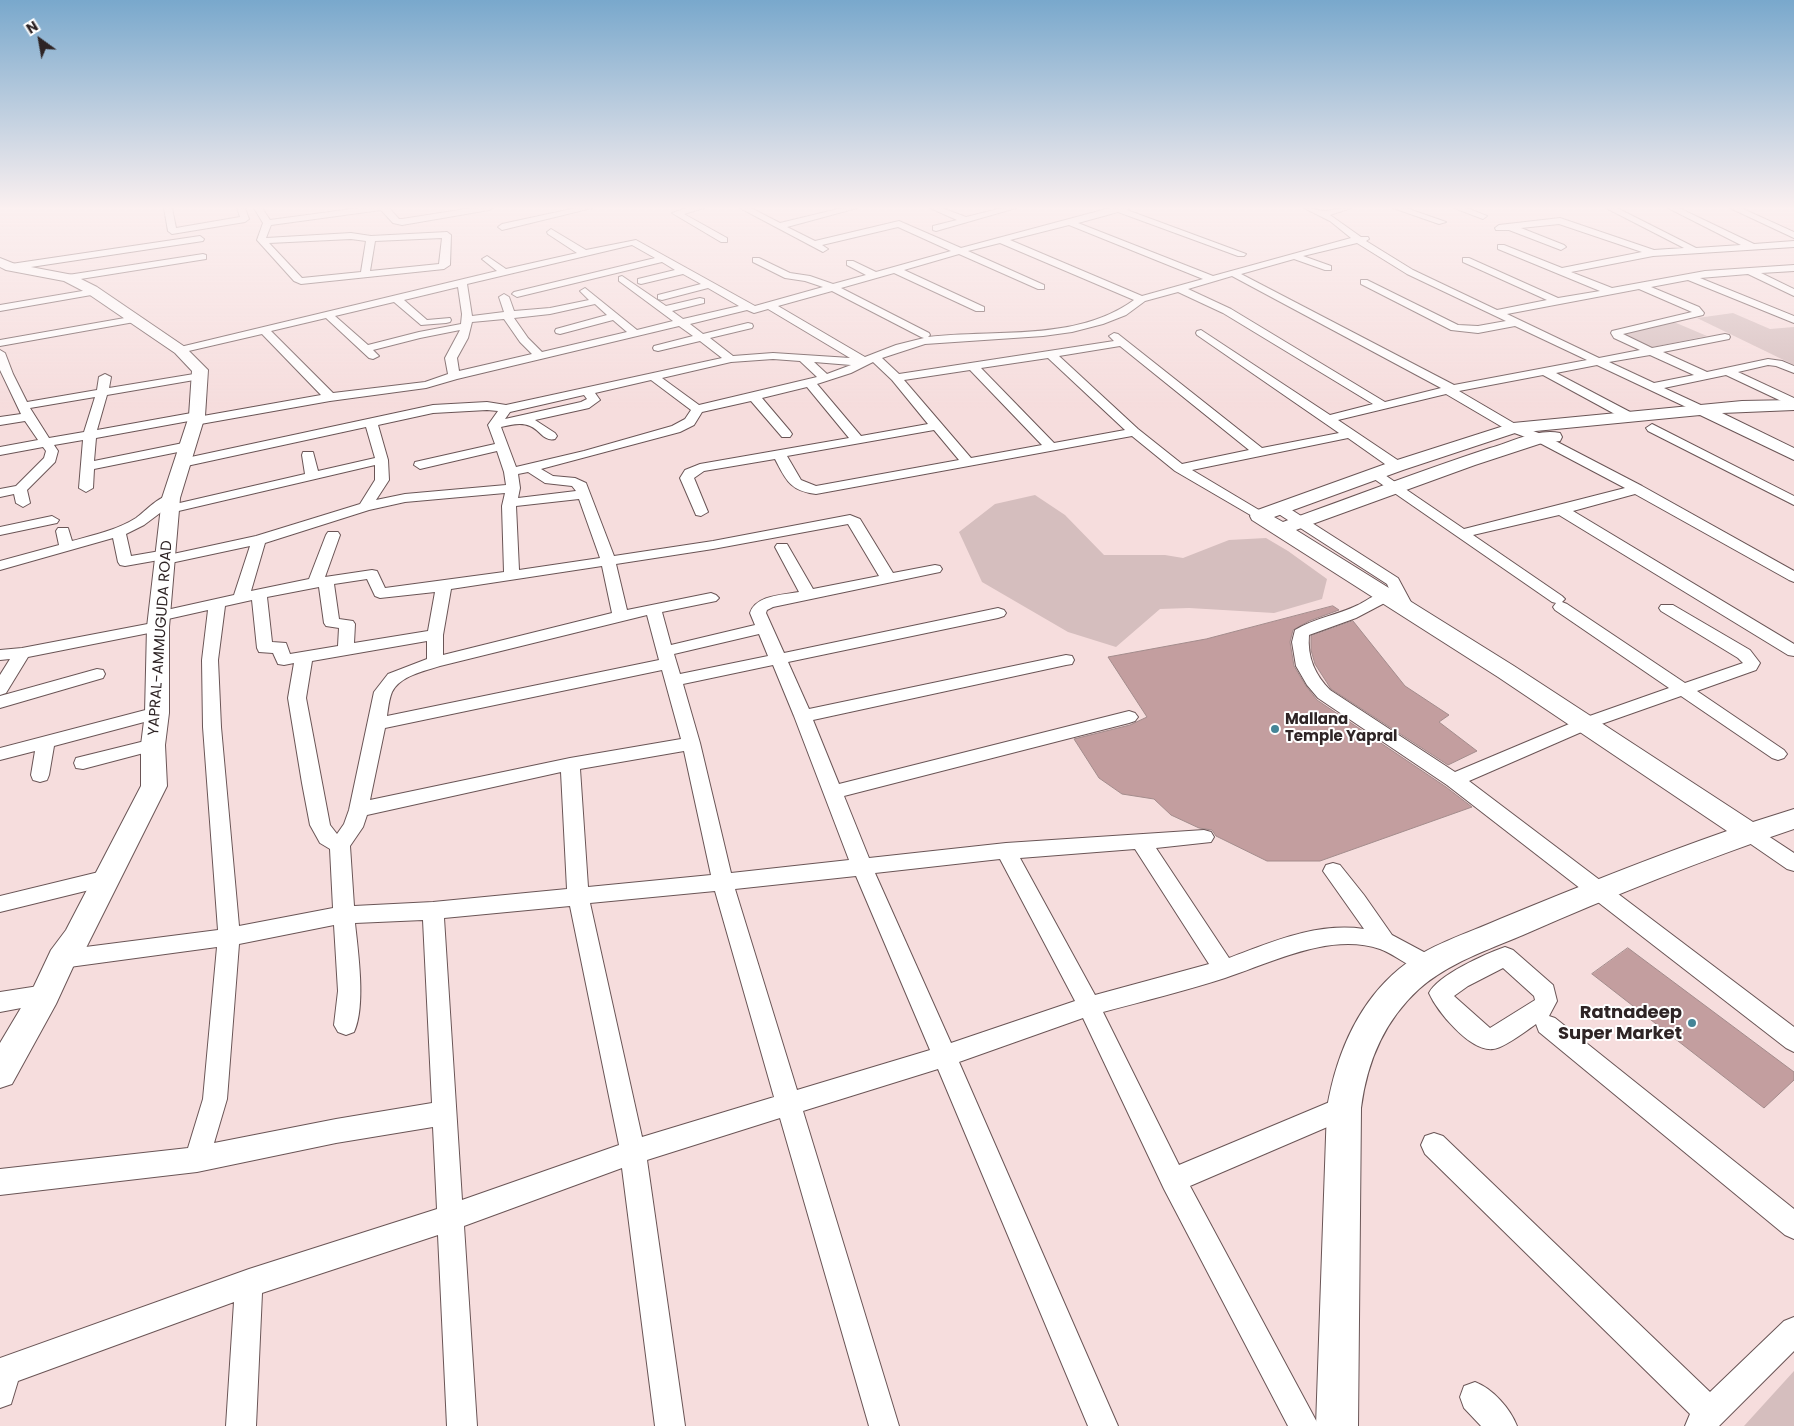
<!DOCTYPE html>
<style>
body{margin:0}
#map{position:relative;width:1794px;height:1426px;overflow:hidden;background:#f6dddd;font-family:Poppins,sans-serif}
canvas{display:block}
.north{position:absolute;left:15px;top:15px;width:50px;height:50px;-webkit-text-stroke:4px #fff;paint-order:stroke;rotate:328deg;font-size:14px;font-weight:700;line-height:20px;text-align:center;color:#2e2425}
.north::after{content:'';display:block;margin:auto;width:18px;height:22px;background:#2e2425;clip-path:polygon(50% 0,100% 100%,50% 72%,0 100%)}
</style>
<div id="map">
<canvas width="1794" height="1426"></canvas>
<div class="north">N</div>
</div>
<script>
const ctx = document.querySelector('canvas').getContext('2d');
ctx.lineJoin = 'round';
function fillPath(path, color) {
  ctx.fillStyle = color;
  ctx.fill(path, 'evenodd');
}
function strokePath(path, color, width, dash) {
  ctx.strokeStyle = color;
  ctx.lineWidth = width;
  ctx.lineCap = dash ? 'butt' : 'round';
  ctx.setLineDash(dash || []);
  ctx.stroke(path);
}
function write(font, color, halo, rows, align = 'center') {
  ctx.font = font + ' Poppins,sans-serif';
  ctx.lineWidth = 4;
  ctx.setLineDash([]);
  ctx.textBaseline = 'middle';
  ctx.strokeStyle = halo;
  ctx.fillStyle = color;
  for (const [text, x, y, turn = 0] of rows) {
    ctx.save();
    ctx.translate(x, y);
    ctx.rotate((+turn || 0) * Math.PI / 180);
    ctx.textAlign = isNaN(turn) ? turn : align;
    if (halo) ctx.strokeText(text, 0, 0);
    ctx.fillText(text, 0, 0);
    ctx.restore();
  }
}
const green = new Path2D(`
 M1733 313 1770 329 1794 327V365L1697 318Z
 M1674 322 1707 336 1648 348 1616 334Z
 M1035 495 1065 515 1104 555H1165L1183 558 1229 540 1266 538 1288 551 1327 579 1322 599 1274 613 1189 608 1160 609 1116 647 1068 632 982 582 959 532 995 504Z
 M1794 1371V1426H1744Z`);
const building = new Path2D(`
 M1333 606 1339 610 1309 621 1293 630 1290 642 1294 666 1306 686 1317 700 1446 787 1472 807 1320 861H1267L1216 836 1212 830 1199 828 1171 815 1154 799 1122 794 1099 778 1074 739 1130 725 1147 717 1108 657 1206 639Z
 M1353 621 1405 686 1449 715 1439 722 1477 751 1448 765 1331 689 1315 664 1311 650V636Z
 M1628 948 1794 1072V1080L1764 1108 1592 974Z`);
const street = new Path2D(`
 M164 208H172L176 228 240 217 237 208H245L249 219 245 222 172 234 168 231Z
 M254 208H262L270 220 359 208H389L399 219H402L472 208H493L489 210 402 225 393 223 381 210 271 225 266 238 351 233 371 236 447 232 451 235 450 265 444 269 301 284 294 281 257 240 263 223ZM442 238 439 264 370 271 375 241ZM351 239 366 241 361 272 302 278 269 243Z
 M576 208H592L502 230 498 227 502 224Z
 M687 208H704L684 214 727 238V242H721L672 213Z
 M740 208H751L780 223 842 208H857L787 227 815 241 899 221 961 248 1110 208H1129L1127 210 1246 254 1244 256H1238L1118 212 1078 223 1213 276 1351 238 1330 221 1304 208C1311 208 1319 211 1325 211 1334 210 1342 208 1351 208L1330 215 1361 237H1368L1369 239 1366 241 1413 270 1497 310 1547 300 1463 262V258H1469L1558 298 1600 291 1498 249V245H1504L1562 268 1642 252 1559 224 1521 228 1564 245 1566 247 1561 250 1509 230H1496L1495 228 1499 225 1560 218 1654 250 1684 248 1606 208H1617L1696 248 1741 245 1668 208H1679L1754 244 1794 241V247L1653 256 1571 272 1612 288 1705 271 1794 265V271L1761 273 1794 289V296L1748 274 1700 278 1794 316V323L1688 280 1651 287 1699 307 1704 313 1703 315 1623 334 1652 348 1725 334 1729 335 1730 337 1729 339 1663 352 1707 372 1768 359 1782 361 1794 366V373L1776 366 1768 365 1738 372 1794 398V407L1726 375 1664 388 1705 407 1707 410 1701 414 1597 365 1556 373 1632 413 1634 416 1632 419H1624L1543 375 1459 391 1517 425 1544 435 1642 486 1794 571V582L1789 580 1635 494 1573 511 1794 644V656L1788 655 1559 515 1473 535 1562 596 1565 599 1562 602 1567 604 1685 683 1743 663 1738 658 1661 611 1659 608 1661 605H1673L1750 650 1760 663 1756 670 1697 691 1784 750 1787 754 1784 758 1778 760 1772 758 1681 696 1593 727 1469 781 1794 1027V1052L1786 1048 1447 785 1318 698 1307 685 1296 666 1292 642 1295 630C1314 618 1338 615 1358 605 1368 600 1379 591 1390 591L1387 584 1274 511 1272 508 1279 504 1284 505 1398 578 1413 606 1411 609H1399L1394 598 1356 618 1309 635C1307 657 1315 675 1330 690L1455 772 1581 719 1669 688 1555 610 1553 607 1556 603 1552 602 1367 474 1374 470 1379 471 1464 529 1625 488 1536 441 1509 431 1446 394 1338 420 1402 463 1404 466 1402 469H1392L1348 438 1192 470 1264 513 1266 516 1264 519 1259 520 1175 471 1132 436 816 494C790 491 786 480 775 459L704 471 694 478 708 512 701 516 696 515 680 478 685 470 700 464 849 438 807 387 762 398 790 431 792 434 790 437H782L751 401 702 412 694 425 680 432 541 469 553 476 575 478 586 483 614 556 713 541 850 515 860 519 893 573 935 565 940 566 942 569 940 572 935 573 773 607 767 610 766 613 784 653 998 608 1004 610 1006 613 1004 616 998 618 788 662 809 709 1066 655 1072 656 1074 660 1072 664 1066 665 813 720 839 784 1129 711 1135 713 1138 717 1135 721 1129 723 844 796 869 858 1006 843 1204 830 1211 832 1214 837 1211 842 1156 848 1229 958C1272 942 1317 922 1364 929L1323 871 1326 865 1333 863 1340 865 1364 895 1392 935 1435 958 1438 965 1435 972 1427 974C1410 968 1396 955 1380 949 1330 932 1271 963 1225 978 1185 991 1144 1001 1103 1012L1179 1165 1344 1096 1353 1100 1356 1108 1353 1116 1190 1186 1319 1426H1288L1164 1189 1083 1018 959 1062 1118 1426H1088L938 1069 803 1111 899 1426H869L780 1118 647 1160 685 1426H655L622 1168 464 1226 477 1426H447L438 1235 262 1293 256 1426H226L234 1302 18 1381 11 1404 0 1408V1358L249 1269 437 1209 433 1127 336 1143 197 1172 0 1195V1169L188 1148 203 1099 217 947 62 968 54 966 51 959 54 952 62 950 218 930 203 727 202 660 208 610 159 621 153 619 151 616 153 613 234 595 250 546 166 564 161 563 159 560 125 566 120 565 118 562 113 538 0 570V561L59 545 56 531 58 528H68L72 541C94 535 117 530 136 518 147 510 162 492 176 495L178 498 171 505 305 474 302 455 303 452H313L318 471 375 458 366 427 182 467 176 463 177 460 433 405 487 402 506 405 722 358 700 341 658 351 654 350 653 348 654 346 693 336 679 326 457 379 426 388 330 401 195 425 189 421 96 438 94 461 188 442 194 446 188 450 94 469 93 488 86 492 79 488 83 440 54 445 58 451 55 462 27 490 30 503 23 507 16 503 14 494 0 497V489L16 486 44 458 46 451 43 447 0 455V447L38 440 25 421 0 425V417L21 414 0 370V350L5 353 13 374 27 402 97 390 99 377 105 374 111 377 109 388 200 373 206 376 200 379 107 395 97 430 197 412 203 416 321 395 262 334 180 353 175 350 176 348 497 271 482 259 487 256 506 269 577 253 548 234 547 232 551 229 586 250 636 240 755 306 823 287 805 281 785 278 753 262V258H759L790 273 810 276 833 284 866 275 847 265V261H853L876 272 951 251 898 227 822 245 828 249 823 252ZM1069 225 1203 279 1142 296 1010 240ZM1000 243 1134 300C1076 342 996 329 928 337L930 335 929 333 841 288 894 273 976 311H984V307L904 270 959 254 1038 289H1044V285L968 251ZM1357 243 1407 274 1506 321 1478 326 1458 325 1367 280H1361V284L1451 330 1478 333 1515 326 1587 360 1454 385 1241 274 1294 259 1325 270H1331V266L1303 256ZM632 245 655 258 514 292 512 294 517 297 662 262 675 270 638 279V283L641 284 683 274 701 284 658 295V299L662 300 708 288 739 306 683 319 672 311 704 303V299L700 298 666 306 622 276 619 277V281L673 321 637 330 585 288 580 291 589 300 550 308 514 311 509 297 504 294 499 297 504 312 472 316 467 284ZM1232 276 1441 388 1385 402 1231 309 1188 289ZM458 287 462 314 461 324 419 332 368 345 335 316 394 302 421 325 446 323 450 322 451 320 450 318 427 320 404 300ZM1639 289 1692 312 1612 331 1611 333 1614 338 1640 350 1599 358 1507 314ZM832 291 921 337 924 338 896 345 865 357 778 306ZM1178 292 1223 313 1373 404 1330 415 1201 330 1197 331 1196 333 1197 335 1339 433 1262 448 1118 334 1114 333 1109 336 1114 341 899 374 882 358 925 344 1043 336 1072 332 1103 324 1126 315 1145 301ZM595 304 607 315 556 329 555 331 556 333 560 334 613 320 627 332 542 352 528 338 514 318 550 314ZM768 309 850 358 773 353 733 356 710 338 752 328 753 326 752 324 748 323 703 334 690 324 747 310 754 313ZM326 318 369 358 373 359 379 356 373 350 420 338 460 330 445 358 448 374 425 382 333 393 271 331ZM504 319 520 342 532 354 459 371 457 358 468 338 472 322ZM1120 346 1249 450 1182 464 1138 429 1059 356ZM1650 355 1694 375 1654 383 1609 362ZM1048 358 1125 430 1054 443 981 368ZM773 359 800 361 817 377 699 405 662 378 731 362ZM814 362 851 365 827 374ZM873 362 892 380 928 424 861 436 817 384 851 373ZM970 370 1042 445 971 458 904 380ZM651 380 691 410 685 419 672 426 584 451 516 467 501 427C510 425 521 422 530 426 540 430 544 442 555 439L557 436 555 433 535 420 589 408 600 400 595 393ZM584 395 587 399 581 402 505 419 510 412ZM95 397 84 432 49 438 30 408ZM487 410 498 411 488 425 495 444 415 462 414 465 420 469 497 451 504 472 506 485 405 494 376 500 389 480 388 460 378 425 433 413ZM934 430 959 460 816 486 801 480 787 456ZM375 465V480L360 504 256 536 173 554 171 551 166 550 131 556 126 534 144 525 164 510 170 513ZM528 472 545 483 572 486 576 491 518 498 520 488 518 474ZM505 493 502 506 504 572 385 588 377 571 372 570 325 577 340 535 338 532H328L326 535 309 579 251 591 265 543 369 510 405 502ZM579 499 600 558 519 570 516 506ZM848 524 879 576 813 589 787 544H777L775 547 799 592C782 595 756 595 750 613L755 625 671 645 662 612 716 601 719 598 716 595 711 593 627 610 616 564 713 549ZM602 566 612 613 443 655V635L451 589ZM367 579 375 596 380 598 435 592 428 631 354 643 355 624 353 621 339 619 334 584ZM319 587 324 623 326 626 339 628 338 646 290 654 286 643 272 642 267 597ZM252 600 257 648 259 652 273 653 278 664 284 665 294 663 288 698 302 783 310 825 320 843 330 849 333 908 239 926 221 727 218 660 225 606ZM647 615 659 660 387 716C388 709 389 699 392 692 400 676 424 671 440 666ZM759 634 768 656 680 674 674 654ZM427 641V659L388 674 374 692 349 810 344 824 337 834 330 825 306 698 312 661ZM773 665 794 716 849 860 731 873 700 743 683 684ZM662 670 681 739 570 758 370 800 385 728ZM684 751 711 875 588 887 580 769ZM561 772 567 889 433 902 354 906 350 846 363 827 367 815ZM1135 849 1209 964 1095 995 1020 858ZM1000 859 1075 1001 951 1043 875 873ZM856 876 930 1050 797 1090 735 889ZM715 891 774 1097 642 1137 590 903ZM570 906 619 1145 462 1200 444 918ZM423 920 432 1103 336 1119 214 1143 227 1099 239 944 334 925 338 991 334 1025 338 1032 346 1035 354 1032C366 1006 358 952 355 923Z
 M930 208H942L966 217 1002 208H1016L936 231 933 230V226L957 220Z
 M1393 208H1406L1446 222 1439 224Z
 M1454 208H1467L1487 216 1483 219Z
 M1730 208H1741L1794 232V238Z
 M200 236 204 239 203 241 11 270 6 267 11 264Z
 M203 254 206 255V259L68 281 63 278 68 275Z
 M94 289 99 292 97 294 0 311V305Z
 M136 316 141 319 140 321 0 346V340Z
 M1652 424 1794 496V505L1648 431 1646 428Z
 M52 516 59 520 57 523 0 535V527Z
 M158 622 164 624 166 627 164 630 28 657 6 693 0 695V675L10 659 0 660V650L22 648Z
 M97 669 103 670 105 674 103 678 0 708V696Z
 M157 707 163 709 166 713 163 717 54 746 49 775 47 780 40 782 33 780 31 775 35 751 0 760V748Z
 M153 739 159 741 162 745 159 749 83 769 76 768 74 763 76 758Z
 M1749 826 1756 828 1794 853V871L1787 869 1742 838 1739 833 1742 828Z
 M107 870 114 872 117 878 114 884 0 912V896Z
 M1505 947 1513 950 1553 985 1557 1001 1549 1016 1555 1018 1794 1209V1239L1785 1235 1539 1032 1536 1024C1526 1031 1504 1048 1493 1049 1470 1052 1437 1011 1429 993 1438 975 1485 954 1505 947ZM1503 968 1534 996 1535 1000 1490 1028 1454 996 1468 986Z
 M45 985 53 988 56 995 53 1002 0 1012V992Z
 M1434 1133 1443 1136 1710 1392 1784 1321 1794 1317V1351L1719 1426H1685L1690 1414 1425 1154 1421 1145 1425 1136Z
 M1475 1382C1493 1389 1510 1408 1517 1426H1481L1464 1408 1460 1397 1464 1386Z`);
const secondary = new Path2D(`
 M0 258 15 264 73 275 97 287 185 347 208 370 205 416 180 498 169 627V713L165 745 167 786 86 948 73 967 56 1004 12 1084 0 1088V1043L34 986 51 950 66 930 141 786V745L145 713 147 627 162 498 189 416 192 371 175 353 87 293 64 281 6 270 0 267Z
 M1794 400V410L1722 413 1794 448V460L1700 415 1515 433 1403 470 1274 517 1283 522C1352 497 1420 471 1490 448 1511 442 1538 428 1560 433L1562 437 1560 441 1542 443 1475 465 1296 530 1514 666 1753 822 1794 809V829C1702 860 1612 896 1523 935 1488 950 1448 963 1419 989 1384 1021 1367 1062 1361 1108L1358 1426H1316L1327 1108C1336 1056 1357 1004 1399 969 1428 945 1466 934 1500 919 1575 888 1650 858 1727 831L1498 677 1252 520 1250 516 1252 512 1391 462 1513 423 1742 401Z`);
const markers = [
 [1275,729,5,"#448597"],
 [1692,1023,5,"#448597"]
];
const streetNames = [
 ["YAPRAL-AMMUGUDA ROAD",161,638,-86]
];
const poiNames = [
 ["Mallana",1285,720],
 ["Temple Yapral",1285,737]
];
const nearPoinames = [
 ["Ratnadeep",1682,1013],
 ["Super Market",1682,1034]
];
fillPath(green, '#d5bebe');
fillPath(building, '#c39e9f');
strokePath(building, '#a38c8c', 1);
strokePath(street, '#6a5556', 2);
strokePath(secondary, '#6a5556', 2);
fillPath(street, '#fff');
fillPath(secondary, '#fff');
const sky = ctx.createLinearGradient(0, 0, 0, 408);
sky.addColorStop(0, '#79a8cc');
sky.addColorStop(0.51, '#fbf0f0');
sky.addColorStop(1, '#fbf0f000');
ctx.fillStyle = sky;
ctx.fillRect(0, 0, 1794, 408);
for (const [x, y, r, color] of markers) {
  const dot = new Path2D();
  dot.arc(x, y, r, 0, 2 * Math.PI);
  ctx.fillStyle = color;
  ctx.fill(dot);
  strokePath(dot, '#fff', 2);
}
write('15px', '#2e2425', '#fff', streetNames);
write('bold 15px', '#2e2425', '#fff', poiNames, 'left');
write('bold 18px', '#2e2425', '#fff', nearPoinames, 'right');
</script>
